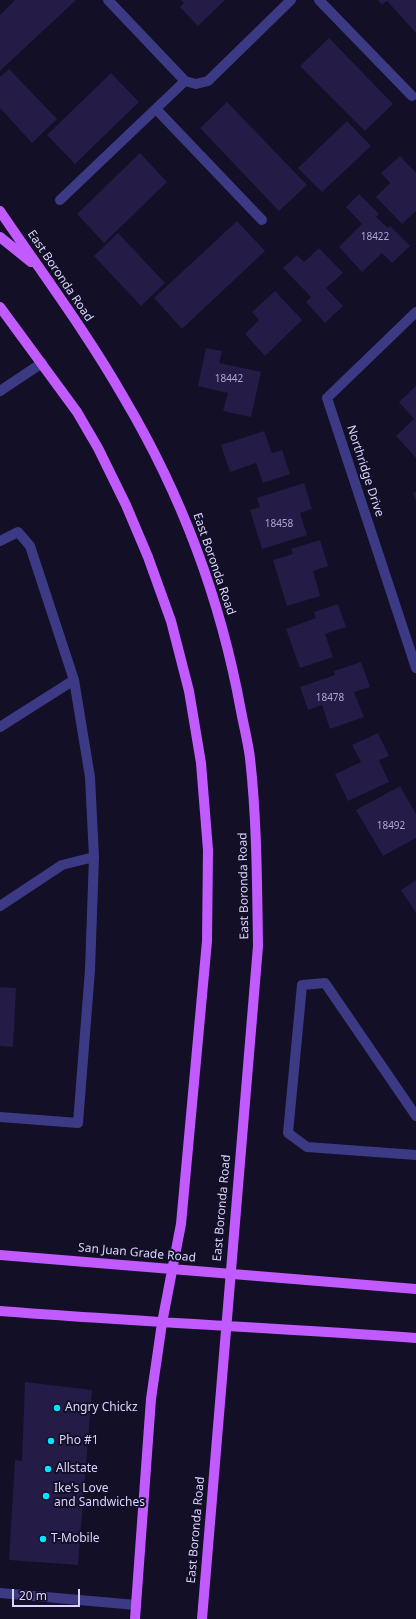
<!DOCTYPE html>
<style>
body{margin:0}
#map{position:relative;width:416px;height:1619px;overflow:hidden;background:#130f26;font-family:"Noto Sans",sans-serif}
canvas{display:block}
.scale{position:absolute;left:12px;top:1589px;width:68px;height:18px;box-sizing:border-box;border:2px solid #d9d4ff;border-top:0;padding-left:5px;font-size:12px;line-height:14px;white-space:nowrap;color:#d9d4ff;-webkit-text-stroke:3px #130f26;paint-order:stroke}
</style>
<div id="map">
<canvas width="416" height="1619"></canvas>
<div class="scale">20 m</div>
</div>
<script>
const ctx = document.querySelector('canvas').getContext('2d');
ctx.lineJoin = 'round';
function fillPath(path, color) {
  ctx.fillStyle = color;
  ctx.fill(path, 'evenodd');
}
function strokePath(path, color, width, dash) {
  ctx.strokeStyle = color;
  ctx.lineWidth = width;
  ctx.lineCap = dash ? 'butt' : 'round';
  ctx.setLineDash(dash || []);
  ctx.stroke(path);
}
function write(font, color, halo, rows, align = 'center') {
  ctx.font = font + ' "Noto Sans",sans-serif';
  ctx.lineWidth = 4;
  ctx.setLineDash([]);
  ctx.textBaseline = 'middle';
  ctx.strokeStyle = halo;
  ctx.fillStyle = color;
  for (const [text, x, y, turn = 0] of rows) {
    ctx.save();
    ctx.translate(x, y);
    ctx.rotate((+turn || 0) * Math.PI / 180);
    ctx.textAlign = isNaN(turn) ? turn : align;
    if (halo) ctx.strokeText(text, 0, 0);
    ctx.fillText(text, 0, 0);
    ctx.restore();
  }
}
const building = new Path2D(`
 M15 0H76L0 71V15Z
 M181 0H225L198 26 180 7 184 3Z
 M378 0H416V33L387 1 382 5Z
 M329 38 393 104 365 131 300 66Z
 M9 69 57 119 32 143 0 108V77Z
 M111 73 139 102 75 164 47 135Z
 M227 102 307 185 279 211 200 128Z
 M347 121 371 146 322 192 298 168Z
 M140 153 167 182 104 243 77 214Z
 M400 156 416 173V211L402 224 376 197 390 183 381 173Z
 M359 194 379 214 376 217 388 228 390 226 410 246 392 263 382 253 362 272 339 247 362 224 346 207Z
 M237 221 265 251 182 329 154 298Z
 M118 233 165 283 141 306 94 256Z
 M319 248 343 273 326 288 343 306 325 323 306 302 311 297 283 268 297 255 304 262Z
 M275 291 302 320 265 356 245 334 259 320 252 312Z
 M206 348 222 351 219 363 261 372 251 417 223 411 228 393 198 386Z
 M416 386V458L396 436 414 419 399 402Z
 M264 431 272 453 282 450 290 474 263 483 256 463 230 472 221 445Z
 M304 483 312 509 300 513 307 535 262 549 250 510 260 507 257 498Z
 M416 492V501L413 493Z
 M320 540 328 566 313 571 320 596 287 606 273 560 293 554 291 549Z
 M338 604 346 627 325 634 333 657 300 668 286 629 316 618 314 612Z
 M361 662 370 687 354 692 364 717 330 729 322 705 308 710 300 687 335 675 334 671Z
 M378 733 389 756 379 760 389 782 348 801 335 774 361 762 352 745Z
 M400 786 416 814V838L383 856 356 810Z
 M416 880V913L401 890Z
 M0 987 16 988 13 1047 0 1046Z
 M25 1382 92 1390 78 1565 9 1560 15 1460 22 1461Z`);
const minor = new Path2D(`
 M108 0 185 81
 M319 0 412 96
 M156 109 262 220
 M60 200 185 81 196 84 208 81 291 0
 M416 312 327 398 416 668
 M0 391 42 363
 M0 541 18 532 30 546 74 680 90 777 94 857 90 970 78 1123 0 1117
 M0 727 74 680
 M0 906 62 865 94 857
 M416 1116 325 983 302 985 288 1133 307 1147 416 1155
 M0 1593 136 1605`);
const major = new Path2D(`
 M0 211C42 273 87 333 124 398 181 494 221 601 241 711 244 727 248 742 250 758 257 821 257 883 258 946L202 1619
 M0 237 31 262
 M0 307 77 412 98 448 126 505 148 557 171 621 189 691 201 763 208 850 207 941 181 1224 162 1323 151 1399 135 1619
 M0 1255 416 1289
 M0 1311C139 1322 277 1328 416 1338`);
const markers = [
 [57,1408,4,"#00e5ff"],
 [51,1441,4,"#00e5ff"],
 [48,1469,4,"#00e5ff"],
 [46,1496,4,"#00e5ff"],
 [43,1539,4,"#00e5ff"]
];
const numberNames = [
 ["18422",375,237],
 ["18442",229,379],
 ["18458",279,524],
 ["18478",330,698],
 ["18492",391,826]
];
const streetNames = [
 ["East Boronda Road",60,276,56],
 ["Northridge Drive",365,471,72],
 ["East Boronda Road",214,564,71],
 ["East Boronda Road",244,886,-91],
 ["East Boronda Road",222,1208,-85],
 ["San Juan Grade Road",137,1253,5],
 ["East Boronda Road",196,1530,-85]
];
const poiNames = [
 ["Angry Chickz",65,1408],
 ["Pho #1",59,1441],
 ["Allstate",56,1469],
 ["Ike's Love",54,1489],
 ["and Sandwiches",54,1503],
 ["T-Mobile",51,1539]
];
fillPath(building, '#241b47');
strokePath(minor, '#3d3a85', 10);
strokePath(major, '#c25bff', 10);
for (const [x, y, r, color] of markers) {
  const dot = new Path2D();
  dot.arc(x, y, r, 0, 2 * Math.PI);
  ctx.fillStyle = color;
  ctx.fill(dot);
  strokePath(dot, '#130f26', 1.5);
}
write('10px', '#aca6d1', null, numberNames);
write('12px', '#d9d4ff', '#130f26', streetNames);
write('12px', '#d9d4ff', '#130f26', poiNames, 'left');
</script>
